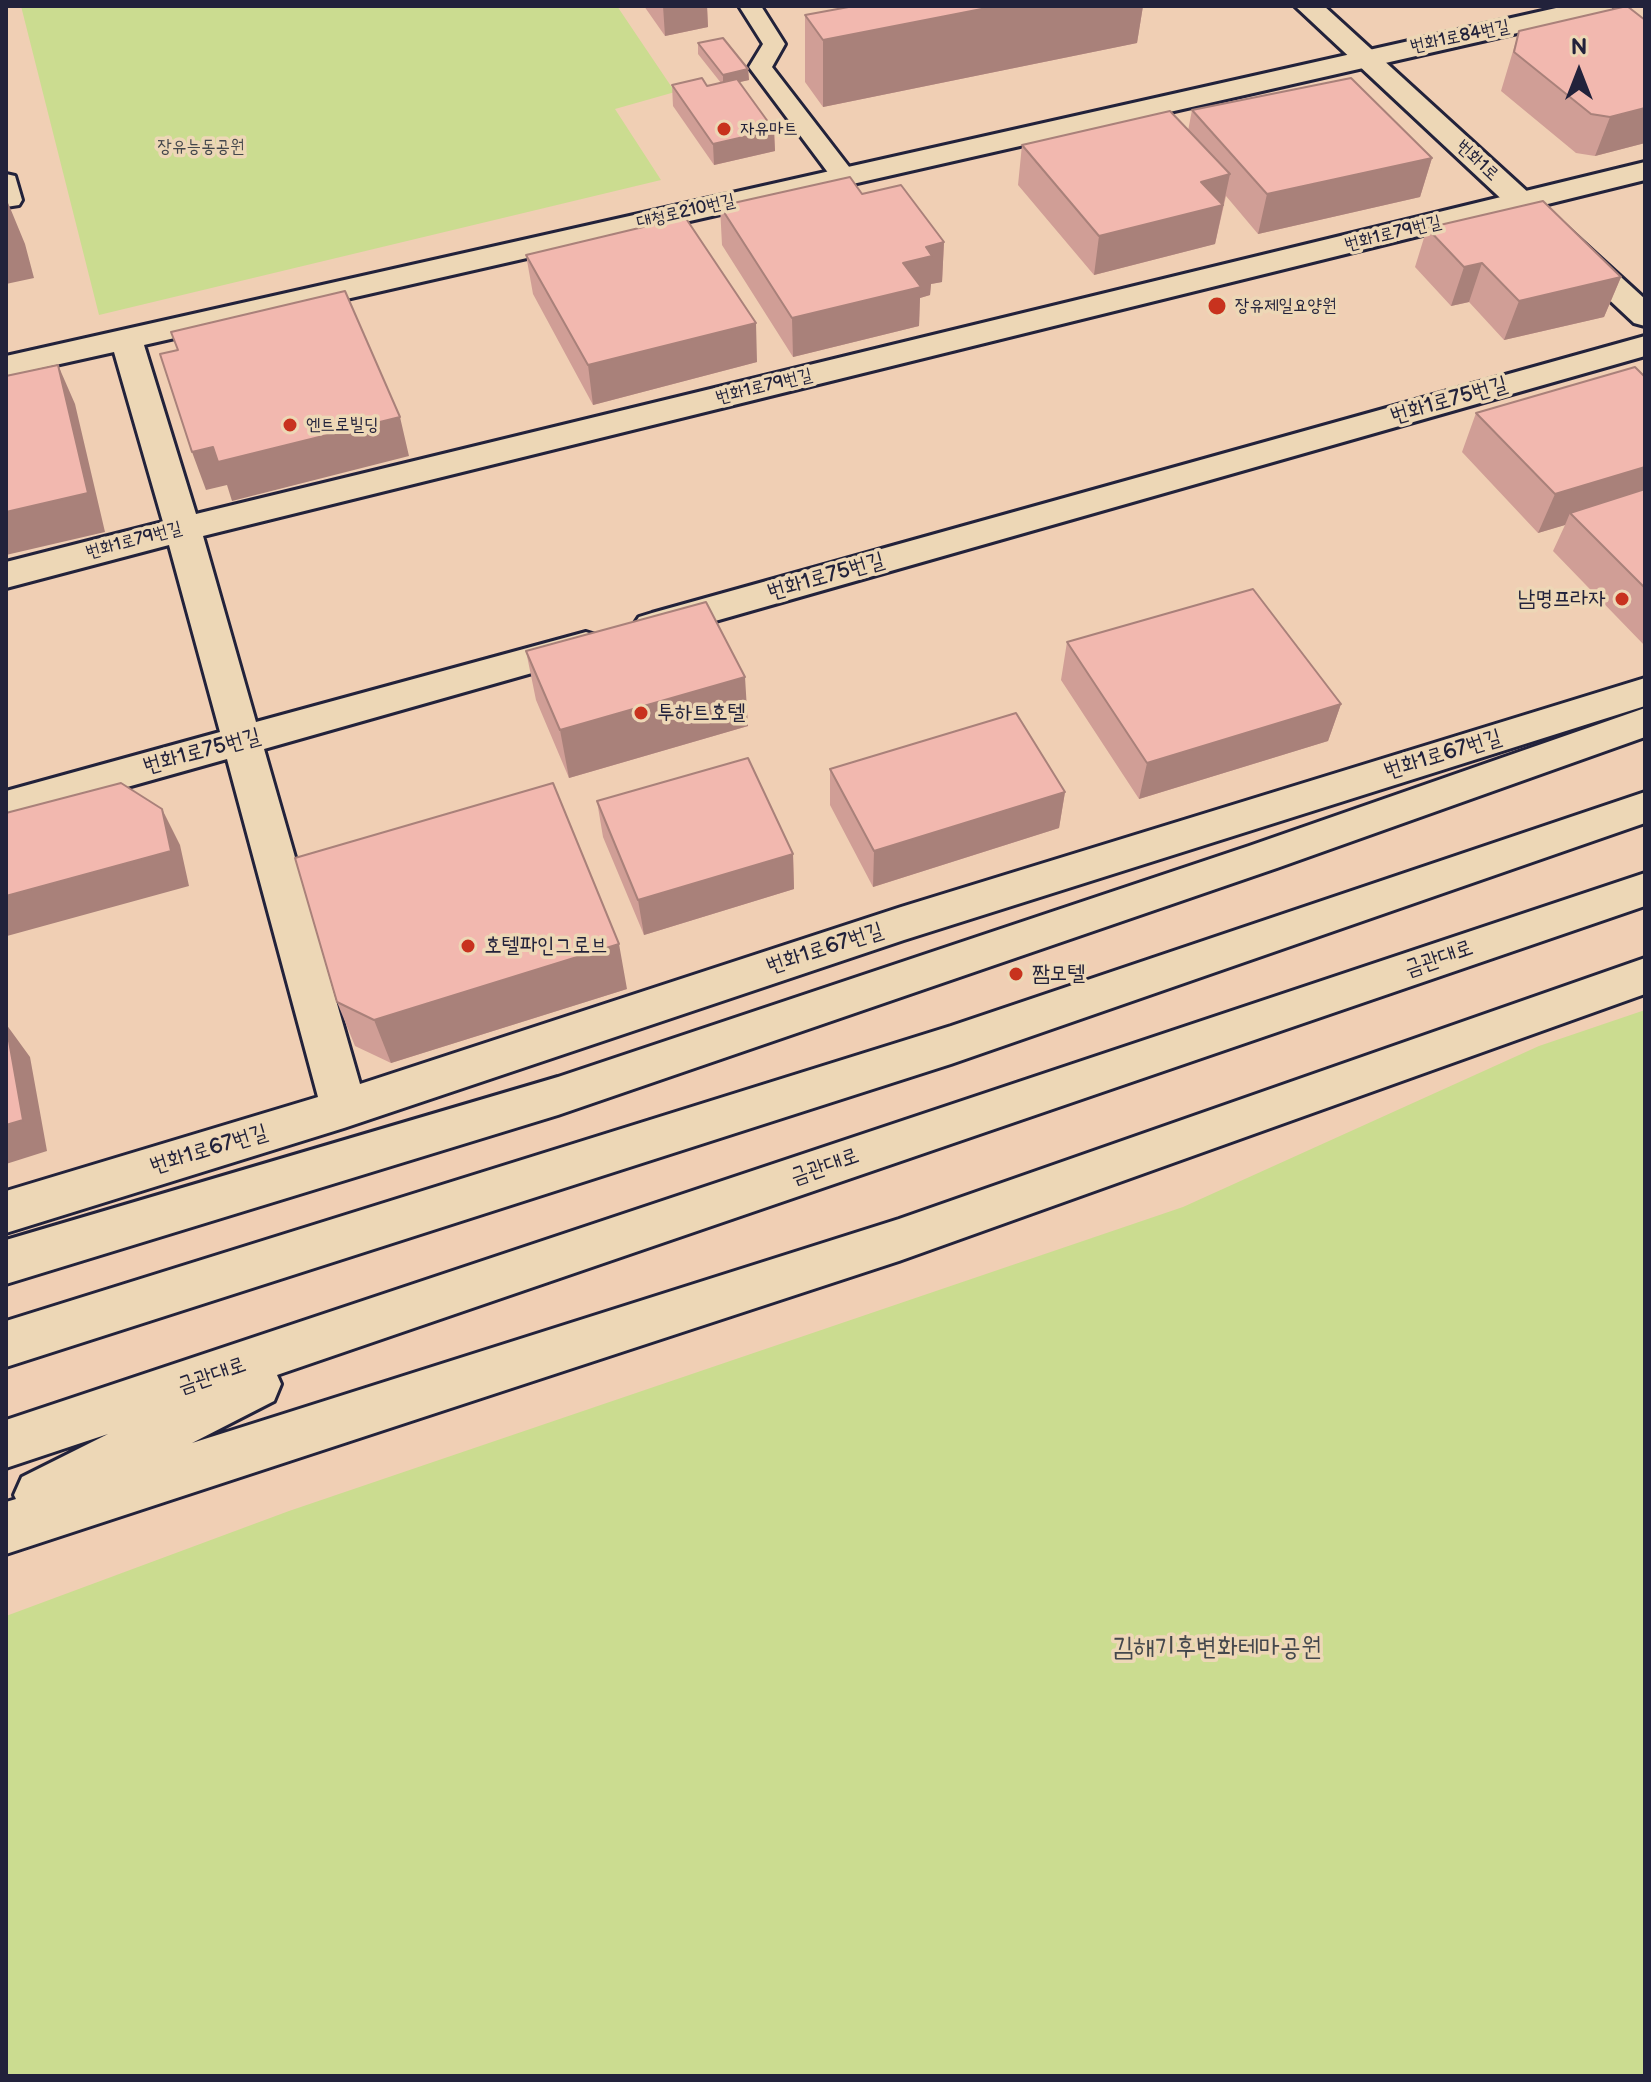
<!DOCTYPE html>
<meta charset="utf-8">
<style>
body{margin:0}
#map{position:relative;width:1651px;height:2082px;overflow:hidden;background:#f0cfb4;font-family:"Balsamiq Sans",sans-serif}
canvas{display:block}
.frame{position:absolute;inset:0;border:8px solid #22223b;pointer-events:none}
.north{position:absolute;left:1539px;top:32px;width:80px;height:80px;-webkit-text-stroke:6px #edd7b6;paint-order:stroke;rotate:0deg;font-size:22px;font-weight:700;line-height:32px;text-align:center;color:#22223b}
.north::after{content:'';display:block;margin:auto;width:28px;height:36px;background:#22223b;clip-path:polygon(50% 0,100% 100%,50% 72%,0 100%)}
</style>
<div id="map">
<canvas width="1651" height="2082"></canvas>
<div class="frame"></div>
<div class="north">N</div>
</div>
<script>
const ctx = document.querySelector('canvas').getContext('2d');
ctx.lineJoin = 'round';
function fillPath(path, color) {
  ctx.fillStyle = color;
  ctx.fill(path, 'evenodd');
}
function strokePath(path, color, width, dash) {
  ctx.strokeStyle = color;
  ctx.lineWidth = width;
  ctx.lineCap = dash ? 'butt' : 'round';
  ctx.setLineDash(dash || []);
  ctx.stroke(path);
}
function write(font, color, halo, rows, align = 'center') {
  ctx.font = font + ' "Balsamiq Sans","Poor Story",sans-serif';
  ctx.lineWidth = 7;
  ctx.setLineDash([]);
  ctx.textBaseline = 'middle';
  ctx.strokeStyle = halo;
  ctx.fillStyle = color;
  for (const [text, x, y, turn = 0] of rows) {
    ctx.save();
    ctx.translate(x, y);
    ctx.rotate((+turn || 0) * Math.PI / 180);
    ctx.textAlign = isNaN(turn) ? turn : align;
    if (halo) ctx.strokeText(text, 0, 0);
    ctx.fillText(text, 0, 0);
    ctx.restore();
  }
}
const green = new Path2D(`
 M21 6H617L675 92 615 109 661 180 99 315Z
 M1645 1010V2076H6V1616L289 1511 1183 1207 1539 1046Z`);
const service = new Path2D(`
 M739 6H761L785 44 772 67 853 172 856 177 853 182H835L749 67 763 44Z
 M6 174 15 176 22 200 19 205 6 207Z`);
const minor = new Path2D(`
 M1565 6H1614L1610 12 1601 14 144 345 196 514 1645 162V180L203 536 256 722 586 632 599 636 605 645 599 654 264 749 360 1084 901 907 1645 678V706L904 940 344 1128 6 1233V1191L318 1097 227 759 6 821V791L220 732 169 545 6 588V562L163 522 114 352 6 376V356Z
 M1645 336V356L652 639 639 635 633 626 639 617 652 613Z`);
const tertiary = new Path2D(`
 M1295 6H1324L1645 299V326L1634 323Z`);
const secondary = new Path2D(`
 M1645 708V737L1277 868 558 1115 6 1284V1240L558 1077 1249 846Z
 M1645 792V823L951 1064 6 1367V1321L951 1026Z
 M1645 873V906L277 1375 281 1384 274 1401 192 1443 899 1219 1645 958V994L899 1261 6 1554V1502L16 1499 14 1495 22 1477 108 1434 6 1468V1420Z`);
const wall = new Path2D(`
 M644 6H707L708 27 665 36Z
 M854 6H1143L1137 43 823 107 805 82V15Z
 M1645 20V143L1595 156 1576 153 1501 91 1519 31Z
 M698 43 748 69 749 80 739 82 774 130 775 151 714 165 673 106 672 85 707 86 721 83 698 54Z
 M1192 110 1432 158 1420 197 1258 234 1226 196 1215 244 1094 275 1018 185 1022 145 1188 131Z
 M862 194 944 242 942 282 931 284 930 295 920 298 919 326 793 357 722 245 720 206Z
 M1427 228 1621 277 1604 317 1504 340 1469 302 1451 306 1415 267Z
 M526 255 757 362 593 405 533 294Z
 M1645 377V646L1553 551 1565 525 1538 533 1462 452 1476 413Z
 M1067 642 1341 704 1328 741 1139 799 1061 680Z
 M526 651 748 726 569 778 536 700Z
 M830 769 1065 792 1059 828 873 887 830 805Z
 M597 801 793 854 794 889 644 935 603 837Z
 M627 989 391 1063 355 1046 337 1002Z`);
const shadedWall = new Path2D(`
 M663 6H707L708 27 665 36Z
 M997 6H1143L1137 43 823 107V40Z
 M748 69 749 80 723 86V75Z
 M1645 108V143L1595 156 1610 117Z
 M774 130 775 151 714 165 713 144Z
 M1432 158 1420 197 1258 234 1267 194Z
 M1230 174 1215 244 1094 275 1099 236 1201 182Z
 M6 198 25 244 34 278 6 284Z
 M944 242 942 282 931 284 930 295 920 298 919 326 793 357 792 318 903 263 926 247Z
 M1482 263 1469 302 1451 306 1464 267Z
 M1621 277 1604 317 1504 340 1519 301Z
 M756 323 757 362 593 405 588 365Z
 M58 365 75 404 105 532 6 555V512Z
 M400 417 409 456 232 501 227 485 206 490 192 452 213 447Z
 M1645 467V500L1570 513 1565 525 1538 533 1555 494Z
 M745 677 748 726 569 778 560 730Z
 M1341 704 1328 741 1139 799 1147 763Z
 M1065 792 1059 828 873 887 874 851Z
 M162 809 180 845 189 886 7 936 6 934V896Z
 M793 854 794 889 644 935 638 900Z
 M619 944 627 989 391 1063 374 1020Z
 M6 1024 30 1057 47 1151 6 1164Z`);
const building = new Path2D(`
 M854 6H997L823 40 805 15Z
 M1627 6 1645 20V108L1610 117 1591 114 1514 52 1519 31Z
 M723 38 748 69 723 75 698 43Z
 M702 78 707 86 737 79 774 130 713 144 672 85Z
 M1351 78 1432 158 1267 194 1192 110Z
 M1170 111 1230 174 1201 182 1223 205 1099 236 1022 145Z
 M850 177 862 194 901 185 944 242 926 247 932 256 903 263 921 287 792 318 720 206Z
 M1543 201 1621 277 1519 301 1482 263 1464 267 1427 228Z
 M685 217 756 323 588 365 526 255Z
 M345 291 400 417 218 462 213 447 192 452 160 354 178 350 171 332Z
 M58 365 88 493 6 512V376Z
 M1635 367 1645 377V467L1555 494 1476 413Z
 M1645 489V588L1570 513Z
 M1253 589 1341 704 1147 763 1067 642Z
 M706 602 745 677 560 730 526 651Z
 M1016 713 1065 792 874 851 830 769Z
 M748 758 793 854 638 900 597 801Z
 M121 783 162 809 171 851 6 896V813Z
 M553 783 619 944 374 1020 337 1002 295 858Z
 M6 1024 23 1120 6 1125Z`);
const markers = [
 [724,129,8,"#c8321e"],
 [1217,306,10,"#c8321e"],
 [290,425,8,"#c8321e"],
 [1622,599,8,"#c8321e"],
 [641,713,8,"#c8321e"],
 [468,946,8,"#c8321e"],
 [1016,974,8,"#c8321e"]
];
const farStreetnames = [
 ["번화1로84번길",1460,37,-12],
 ["번화1로",1477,161,43],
 ["대청로210번길",686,212,-13],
 ["번화1로79번길",1393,234,-14],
 ["번화1로79번길",764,387,-14],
 ["번화1로79번길",134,541,-15]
];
const farPoinames = [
 ["자유마트",740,129],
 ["장유제일요양원",1235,306],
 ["엔트로빌딩",306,425]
];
const farParknames = [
 ["장유능동공원",201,147]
];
const streetNames = [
 ["번화1로75번길",1449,401,-16],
 ["번화1로75번길",826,577,-16],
 ["번화1로75번길",202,752,-15],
 ["번화1로67번길",1443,755,-17],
 ["번화1로67번길",825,949,-18],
 ["금관대로",1439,959,-19],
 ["번화1로67번길",209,1150,-17],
 ["금관대로",825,1167,-19],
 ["금관대로",212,1376,-19]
];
const poiNames = [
 ["남명프라자",1606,599,"right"],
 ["투하트호텔",657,713],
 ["호텔파인그로브",484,946],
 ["짬모텔",1032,974]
];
const nearParknames = [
 ["김해기후변화테마공원",1217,1648]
];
fillPath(green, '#cbdc90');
strokePath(service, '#22223b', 6);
strokePath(minor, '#22223b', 6);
strokePath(tertiary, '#22223b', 6);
strokePath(secondary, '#22223b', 6);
fillPath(service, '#edd7b6');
fillPath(minor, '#edd7b6');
fillPath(tertiary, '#edd7b6');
fillPath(secondary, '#edd7b6');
fillPath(wall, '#d09e96');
fillPath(shadedWall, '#a9817a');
fillPath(building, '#f2b8af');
strokePath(building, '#a9817a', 2);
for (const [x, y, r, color] of markers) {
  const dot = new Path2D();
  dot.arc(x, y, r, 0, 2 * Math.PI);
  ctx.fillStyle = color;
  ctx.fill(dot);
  strokePath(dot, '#edd7b6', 3);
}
write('18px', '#22223b', '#edd7b6', farStreetnames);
write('18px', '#22223b', '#edd7b6', farPoinames, 'left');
write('18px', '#44474c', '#edd7b6', farParknames);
write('22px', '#22223b', '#edd7b6', streetNames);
write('22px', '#22223b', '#edd7b6', poiNames, 'left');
write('26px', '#44474c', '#edd7b6', nearParknames);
</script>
